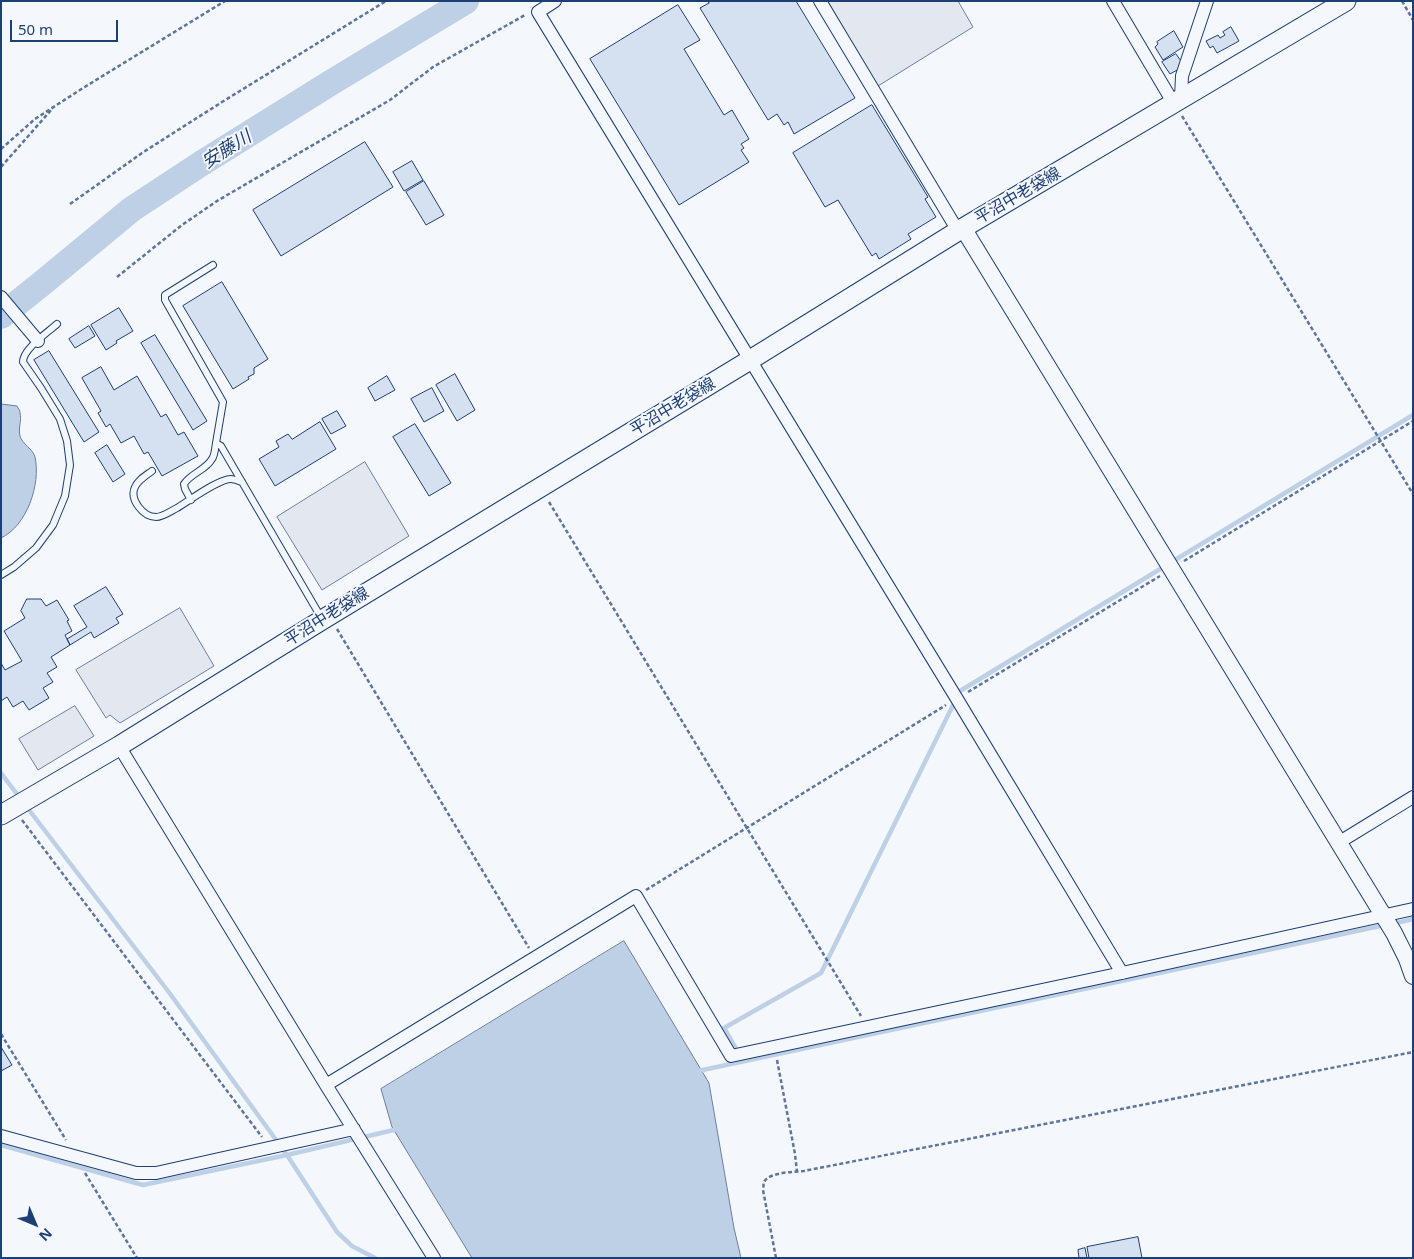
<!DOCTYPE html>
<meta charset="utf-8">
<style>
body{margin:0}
#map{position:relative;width:1414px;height:1259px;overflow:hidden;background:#f4f7fb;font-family:"Noto Sans",sans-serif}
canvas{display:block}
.frame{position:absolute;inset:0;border:2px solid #1d3f73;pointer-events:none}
.north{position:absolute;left:10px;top:1199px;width:50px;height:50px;-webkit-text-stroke:4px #f4f7fb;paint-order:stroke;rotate:135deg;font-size:14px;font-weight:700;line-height:20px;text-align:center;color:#1d3f73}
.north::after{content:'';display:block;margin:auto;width:18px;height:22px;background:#1d3f73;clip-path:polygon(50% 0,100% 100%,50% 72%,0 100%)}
.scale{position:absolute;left:10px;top:20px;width:108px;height:22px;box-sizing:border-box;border:2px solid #1d3f73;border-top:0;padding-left:6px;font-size:15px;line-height:18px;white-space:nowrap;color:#1d3f73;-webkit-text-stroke:4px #f4f7fb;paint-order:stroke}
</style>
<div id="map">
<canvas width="1414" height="1259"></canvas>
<div class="frame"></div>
<div class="north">N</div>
<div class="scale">50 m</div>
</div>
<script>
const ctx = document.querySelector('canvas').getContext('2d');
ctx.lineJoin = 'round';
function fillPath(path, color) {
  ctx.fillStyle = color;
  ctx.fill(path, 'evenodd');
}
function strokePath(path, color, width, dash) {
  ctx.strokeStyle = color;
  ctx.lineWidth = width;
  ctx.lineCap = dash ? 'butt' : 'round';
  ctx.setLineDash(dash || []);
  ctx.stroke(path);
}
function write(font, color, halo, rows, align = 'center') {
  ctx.font = font + ' "Noto Sans","Noto Sans JP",sans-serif';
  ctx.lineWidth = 4;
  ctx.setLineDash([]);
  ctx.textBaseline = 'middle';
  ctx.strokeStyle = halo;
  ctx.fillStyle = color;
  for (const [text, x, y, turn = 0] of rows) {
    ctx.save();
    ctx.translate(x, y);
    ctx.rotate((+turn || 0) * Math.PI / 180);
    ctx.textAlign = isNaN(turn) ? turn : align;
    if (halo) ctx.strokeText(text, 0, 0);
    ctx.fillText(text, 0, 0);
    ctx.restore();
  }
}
const parking = new Path2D(`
 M828 1H958L973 27 878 86Z
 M365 462 409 536 322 590 277 517Z
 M180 608 214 666 120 723 110 715 106 718 76 670Z
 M75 706 94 736 38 770 19 739Z`);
const water = new Path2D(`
 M1 404 17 406C18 408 20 410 20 413 22 420 18 428 20 436 22 444 33 449 35 457 41 484 27 526 1 538Z
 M624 941 709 1083 734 1228 741 1258H472L392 1127 381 1089Z`);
const stream = new Path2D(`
 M1 773 20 798
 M26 806 168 991 287 1155 337 1232 352 1246 375 1258
 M1392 924 1413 919
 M738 1052 724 1028 821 973 960 691 1413 415
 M698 1071 1385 925
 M1 1145 143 1185 287 1155 398 1129`);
const river = new Path2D(`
 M1 316 40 285 132 209 202 163 332 82 466 1`);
const building = new Path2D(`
 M707 1H796L855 98 794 134 788 122 784 125 777 114 768 120 700 8 709 3Z
 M678 5 700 40 684 49 724 115 732 110 749 139 741 144 744 148 741 150 749 162 679 205 590 59Z
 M1231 27 1239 41 1217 53 1213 46 1210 48 1206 41 1218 35 1220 38 1225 35 1223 32Z
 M1174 31 1183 47 1163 60 1155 47 1158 44 1157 42Z
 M1176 54 1181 61 1179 69 1170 74 1162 62Z
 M872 105 928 197 925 199 936 217 908 234 911 239 879 259 876 253 872 256 838 200 825 207 793 153Z
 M365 142 393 187 281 256 253 210Z
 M412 161 423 180 404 191 393 172Z
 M424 181 444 215 426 225 406 192Z
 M222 282 268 359 254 368V374L248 377 249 379 233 389 183 306Z
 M119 308 133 331 116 341 117 343 106 350 91 325Z
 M89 326 95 336 75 348 69 339Z
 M155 335 207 421 193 430 141 343Z
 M49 351 99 432 84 442 34 360Z
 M101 367 114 390 137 376 161 417 166 414 178 435 184 432 198 456 162 476 148 452 144 454 134 436 121 443 110 424 106 427 98 413 101 411 82 378Z
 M455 374 475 410 457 421 436 385Z
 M387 376 395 390 375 401 368 388Z
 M432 388 444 411 424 422 411 399Z
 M337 411 346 426 331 434 322 419Z
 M320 422 336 449 275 486 259 459 279 447 276 441 288 434 292 439Z
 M415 424 451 483 429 496 393 437Z
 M107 445 125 474 113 482 95 453Z
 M106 587 123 614 116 618 119 623 94 638 91 632 70 645 67 639 87 627 74 606Z
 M27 599H41L46 606 57 600 69 620 67 621 72 631 65 635 70 645 51 657 57 667 47 673 53 682 43 688 49 698 29 710 23 701 13 707 7 697 1 701V663L5 670 22 661 4 631 25 618 21 611Z
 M1 1047 12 1065 1 1071Z
 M1138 1237 1142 1258H1089L1087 1247Z
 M1085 1248 1087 1258H1079L1078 1250Z`);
const path = new Path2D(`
 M1402 1 1413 20
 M1182 116 1413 494
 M1 149 35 119 83 88 225 1
 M1 167 52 109
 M70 204 142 153 222 102 386 1
 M117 277 182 225 217 201 390 100 433 67 525 15
 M549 502 861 1016
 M1184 561 1413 421
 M337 629 529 948
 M968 692 1160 576
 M22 820 262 1137
 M646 890 946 705
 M1 1034 66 1140
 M777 1060 795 1154 797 1172
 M85 1173 137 1258
 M776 1258 763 1190C764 1187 763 1184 764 1182 769 1172 794 1172 804 1171L1413 1052`);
const service = new Path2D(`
 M213 265 165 295V300L223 402 216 443 221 446 322 619
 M152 471C145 476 138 480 135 487 129 499 143 517 156 517 163 517 171 511 177 508 189 501 218 479 231 479 234 479 239 481 242 482
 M191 500 185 489 184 484C191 473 206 470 212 459 215 455 215 448 216 443
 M1 575 14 567 36 548 53 525 65 496 70 465 67 441 60 419 41 388 23 362C23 349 47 333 57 324`);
const minor = new Path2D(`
 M555 1 538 12 957 699 1122 973
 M820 1 958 231
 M1113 1 1174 104
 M1181 98 1182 76 1207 1
 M1 297 38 341
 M119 746 326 1085 434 1258
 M1338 843 1413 797
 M326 1085 636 896 731 1056 1122 973 1413 909
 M1 1136 136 1173H156L354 1129`);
const tertiary = new Path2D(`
 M963 228 1394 933 1407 959 1413 976`);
const secondary = new Path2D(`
 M1 815 119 746 322 620 750 360 958 231 1346 1`);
const streetNames = [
 ["平沼中老袋線",1018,196,-30],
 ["平沼中老袋線",673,407,-31],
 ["平沼中老袋線",327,617,-32]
];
const waterNames = [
 ["安藤川",227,150,-32]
];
fillPath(parking, '#e3e8f0');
strokePath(parking, '#687fa3', 1);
fillPath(water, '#bed0e5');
strokePath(water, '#687fa3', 1);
strokePath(stream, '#bed0e5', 4.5);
strokePath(river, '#bed0e5', 26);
fillPath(building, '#d5e0f0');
strokePath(building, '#1d3f73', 1);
strokePath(service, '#1d3f73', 8);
strokePath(minor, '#1d3f73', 14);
strokePath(tertiary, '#1d3f73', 18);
strokePath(secondary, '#1d3f73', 21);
strokePath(path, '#5e769c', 2.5, [4, 2.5]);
strokePath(service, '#f4f7fb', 6);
strokePath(minor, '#f4f7fb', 12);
strokePath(tertiary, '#f4f7fb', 16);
strokePath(secondary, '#f4f7fb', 19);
write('16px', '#1d3f73', '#f4f7fb', streetNames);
write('italic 18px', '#1d3f73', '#f4f7fb', waterNames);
</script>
